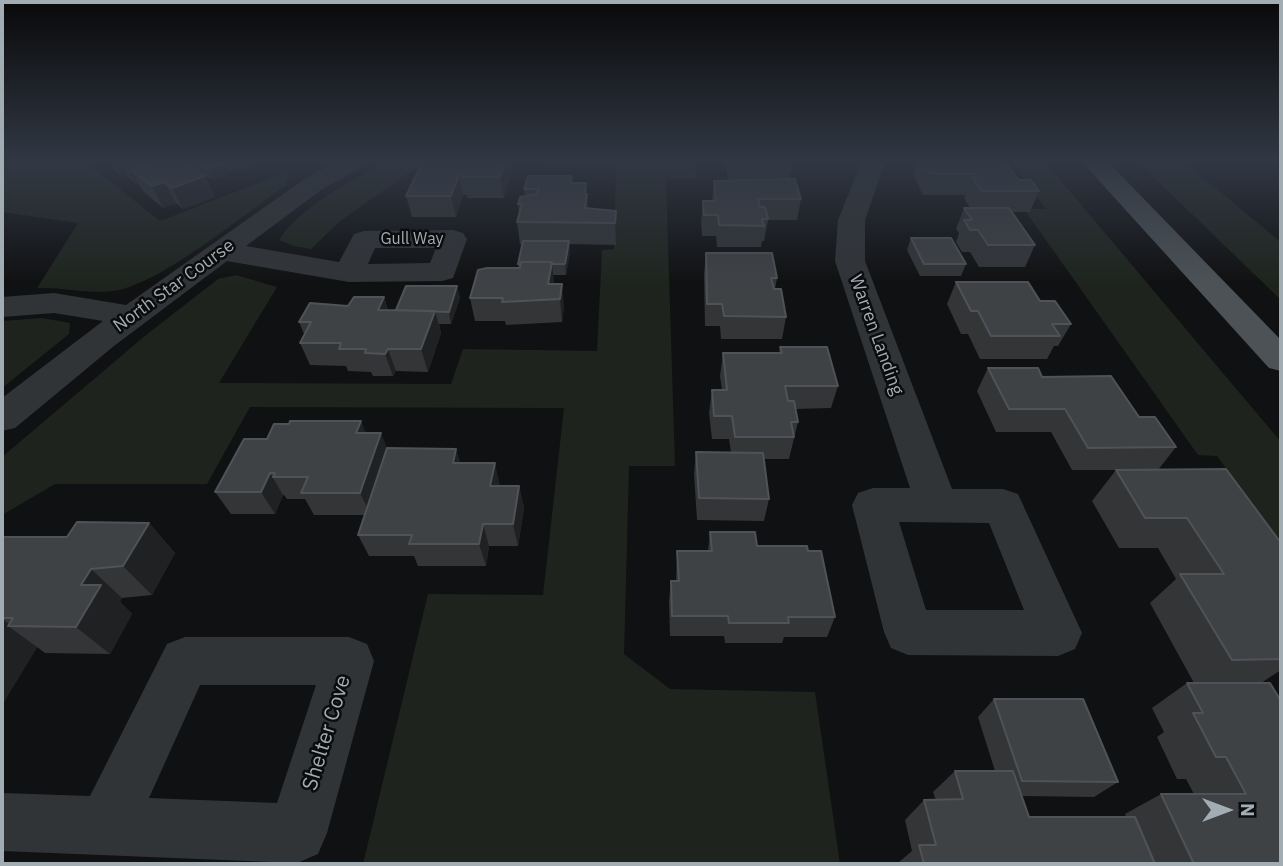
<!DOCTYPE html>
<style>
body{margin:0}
#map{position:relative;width:1283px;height:866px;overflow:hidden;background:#101112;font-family:"IBM Plex Sans",sans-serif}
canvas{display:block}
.frame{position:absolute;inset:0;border:4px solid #a2acb3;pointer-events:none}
.north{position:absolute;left:1192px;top:775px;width:70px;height:70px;-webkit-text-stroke:5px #0b0c0d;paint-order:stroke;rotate:90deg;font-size:19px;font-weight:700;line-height:28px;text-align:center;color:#a2acb3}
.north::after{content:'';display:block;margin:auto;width:24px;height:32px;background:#a2acb3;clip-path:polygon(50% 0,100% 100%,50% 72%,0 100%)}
</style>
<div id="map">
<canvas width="1283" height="866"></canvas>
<div class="frame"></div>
<div class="north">N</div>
</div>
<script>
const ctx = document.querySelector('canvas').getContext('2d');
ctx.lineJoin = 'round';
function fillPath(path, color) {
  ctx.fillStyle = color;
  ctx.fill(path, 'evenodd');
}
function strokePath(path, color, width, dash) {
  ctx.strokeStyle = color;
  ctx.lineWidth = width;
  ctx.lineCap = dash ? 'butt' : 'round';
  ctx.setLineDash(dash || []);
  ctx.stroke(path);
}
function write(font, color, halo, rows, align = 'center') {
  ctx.font = font + ' "IBM Plex Sans",sans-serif';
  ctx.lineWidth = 5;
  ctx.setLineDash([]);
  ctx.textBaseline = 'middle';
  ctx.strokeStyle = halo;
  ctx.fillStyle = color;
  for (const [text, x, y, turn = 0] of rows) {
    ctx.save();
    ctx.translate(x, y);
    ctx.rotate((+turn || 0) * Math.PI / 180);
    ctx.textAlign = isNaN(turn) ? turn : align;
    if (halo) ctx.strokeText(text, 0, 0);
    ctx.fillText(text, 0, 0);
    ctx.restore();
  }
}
const green = new Path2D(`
 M2 163H87L160 221 289 171 286 185C244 214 160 285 113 291 88 294 62 287 37 288L78 223 2 212Z
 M386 163H423L340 221 311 249 294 246 279 240C297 209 354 178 386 163Z
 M513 163H695L697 179H666L675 466H629L624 654 670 689 815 692 840 864H363L428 594 543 595 564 408 250 407 207 484H55L2 515V457L146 335 218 279 236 275 277 287 219 383 451 384 463 349 597 351 602 250 614 249 616 165Z
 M1012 163H1046L1281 442V544L1217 456 1198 455 1024 209H1046Z
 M1139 163H1185L1281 242V300Z
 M42 318 70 323 69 334 2 388V321Z`);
const street = new Path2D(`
 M333 163H363L360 168 321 190 246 246 339 262 354 234 364 231 453 230 463 233 467 239 453 278 442 281 349 282 227 261 114 346 15 428 2 431V398L103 321 54 313 2 317V297L54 293 126 305 303 180ZM375 248H436L430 263 368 264Z
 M861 163H885L865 220V261L952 489H1003L1018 494 1082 633 1075 649 1058 656 908 655 891 648 884 632 852 505 858 493 873 488H910L835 261 838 220ZM899 522 989 523 1024 610H926Z
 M185 637H349L367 644 374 661 327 833 318 854 297 863 2 851V793L90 796 167 644ZM200 685H316L277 803 149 798Z`);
const primary = new Path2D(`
 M1083 163H1109L1281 340V371L1269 368Z`);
const wall = new Path2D(`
 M111 163H249L250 166 222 177 212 180 202 173 205 176 215 197 183 209 176 203 163 208 143 191 138 183 136 184 127 176 123 177 116 172Z
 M422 163 512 169 504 198H467V195H463L456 217H412L406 196Z
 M725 163H792L790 179 801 199 797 220H768L764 241H762L761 247H717L716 236H702L701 222 703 201H712L714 181 728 180Z
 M916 163H1006L1019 180 1039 191 1030 212H1012L1035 245 1025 267H979L970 252H962L956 242 959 233 956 229 964 208H970L964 198 966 195H923L913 175Z
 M572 176V183L587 194 588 209 616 211 617 233 616 245 569 244 570 252 566 275H553L554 284 564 306 562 322 506 325 505 321H475L470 298 518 268V264L522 244H520L517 222 519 214 518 204 525 196 524 189Z
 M911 238 966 264 961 276H920L907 250Z
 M706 253 777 278 775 289 786 317 782 339H721L720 326H705L704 275Z
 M956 282 1040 301 1071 324 1058 346H1054L1047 359H980L968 334H961L947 304Z
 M457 286 460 298 451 324H439L441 333 428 372 396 371 393 376H373L371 372 348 371 346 366 310 365 300 343 304 334 299 322 348 306 384 297 388 310H396Z
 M780 347 838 386 831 408 796 409 798 422 789 459H764L769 499 764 521 697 520 694 474 696 452H731L729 439H712L709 413 712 390H722L720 376 723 353H779Z
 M988 368 1042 377 1139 417 1176 447 1158 470 1281 543V670L1261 683 1281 864H899V862L912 851 905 820 924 800H936L933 792 955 771H995L978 717 994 699 1118 782 1094 797 1021 796 1029 817H1126L1125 814 1161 794H1194L1186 779H1177L1157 737 1164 732 1152 708 1187 683H1194L1150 603 1176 579 1158 548H1119L1092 501 1116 470H1072L1051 432H996L977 391Z
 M366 433 387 448 456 449 460 463 500 485V486H519L524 508 518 546H489L486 566H418L414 556H369L358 535 365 515H314L305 499H287L284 495H283L275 514H231L215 492 267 439Z
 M149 523 175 553 152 595 122 598 120 602 132 614 110 654 45 653 37 647 2 705V537H67Z
 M710 532 757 546 808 551 835 617 827 637H784L782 643H725L724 636H670L669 601 671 581H676L677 551H708Z`);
const shadedWall = new Path2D(`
 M114 163H120L127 176 123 177Z
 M125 163H191L131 170 138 183 136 184Z
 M198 163 215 197 183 209 172 188 191 166Z
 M226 163H249L250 166 222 177 212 180 207 169Z
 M505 163H511L512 169 504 198 500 177Z
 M459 175 463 195 456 217 451 196Z
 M164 182 176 203 163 208 152 186Z
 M586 183 589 215 586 223 585 194Z
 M616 211 617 233 616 245 615 223Z
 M569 241 570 252 566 275 565 264Z
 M552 262 554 284H548Z
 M562 284 564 306 562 322 560 299Z
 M457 286 460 298 451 324 449 312Z
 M384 297 391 319 378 310Z
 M435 311 441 333 428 372 421 349Z
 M388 349 396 371 393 376 385 354Z
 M361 421 370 443 356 433Z
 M381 433 390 455 371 515 360 493Z
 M456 449 462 472 453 463Z
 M495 463 500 485 496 508 490 486Z
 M270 473 283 495 275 514 261 492Z
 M519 486 524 508 518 546 513 524Z
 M149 523 175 553 152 595 123 566Z
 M483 524 489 546 486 566 479 544Z
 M91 569 122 598 120 602 132 614 110 654 76 627 81 585Z
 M2 619 12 626H8L37 647 2 705Z`);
const building = new Path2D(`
 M153 163H197L191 166 205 176 172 188 164 182 152 186 131 170Z
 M198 163H226L207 169Z
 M422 163H505L500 177H463L464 175H459L451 196H406Z
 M923 163H1006L1019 180H1031L1039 191H981L972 177H977L975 174H930Z
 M528 176H572L571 183H586L585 194H587L585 208 616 211 615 223 517 222 522 204H518L520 197 537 194 539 189H524Z
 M795 179 801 199H758L760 207H765L768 219H762L764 226 719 225 718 215H704L703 201H716L714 181Z
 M964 208H1009L1035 245H988L978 230H970L964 220H972Z
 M911 238H951L966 264H924Z
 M523 241H569L565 264H551L552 262H521V264H518Z
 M706 253H772L777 278H771L774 289H781L786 317 724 316 722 304H707Z
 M521 262H552L548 284H562L560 299 502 302 503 298H470L478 270 487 268H520Z
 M956 282H1028L1040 301H1055L1071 324H1052L1060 336H991L978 311H971Z
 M406 286H457L449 312 396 310Z
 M354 297H384L378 310 435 311 421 349H388L385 354 365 353 366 349H339L341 343H300L311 322H299L310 303 348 306Z
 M780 347H827L838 386H785L788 401H794L798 422H791L794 437H735L732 416H714L712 390H727L723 353H782Z
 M988 368H1038L1042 377 1111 376 1139 417H1155L1176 447 1088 448 1065 409H1009Z
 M290 421H361L356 433H381L360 493H301L308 477H273L275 473H270L261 492H215L244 439H267L274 424H289Z
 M387 448 456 449 453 463H495L490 486H519L513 524H483L479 544H409L412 535H358Z
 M696 452 763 453 769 499 699 498Z
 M1226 469 1281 543V659L1232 660 1180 574H1224L1187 518H1145L1116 470Z
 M77 522 149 523 123 566 91 569 81 585H101L76 627 8 626 13 618H2V537H67Z
 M710 532H755L757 546H807L808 551H821L835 617H788L789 623H729L728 616H672L671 581H679L677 551H712Z
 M1187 683H1270L1281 701V864H1194L1161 794H1246L1226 757H1216L1193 713H1203Z
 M994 699H1083L1118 782 1022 781Z
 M955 771H1013L1029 817H1135L1155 864H924L919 845H936L924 800 963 799Z`);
const farStreetnames = [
 ["Gull Way",412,239]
];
const streetNames = [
 ["North Star Course",174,286,-36],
 ["Warren Landing",876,335,70]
];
const nearStreetnames = [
 ["Shelter Cove",327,733,-73]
];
fillPath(green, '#1e241d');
fillPath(street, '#313437');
fillPath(primary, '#4d5256');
fillPath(wall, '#333537');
fillPath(shadedWall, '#202123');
fillPath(building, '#3f4245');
strokePath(building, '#4f5256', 2);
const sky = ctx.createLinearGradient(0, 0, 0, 284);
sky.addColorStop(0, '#09090a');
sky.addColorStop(0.57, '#313844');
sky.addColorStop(1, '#31384400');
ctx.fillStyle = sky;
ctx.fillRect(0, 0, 1283, 284);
write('16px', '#a2acb3', '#0b0c0d', farStreetnames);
write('18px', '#a2acb3', '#0b0c0d', streetNames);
write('21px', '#a2acb3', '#0b0c0d', nearStreetnames);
</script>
